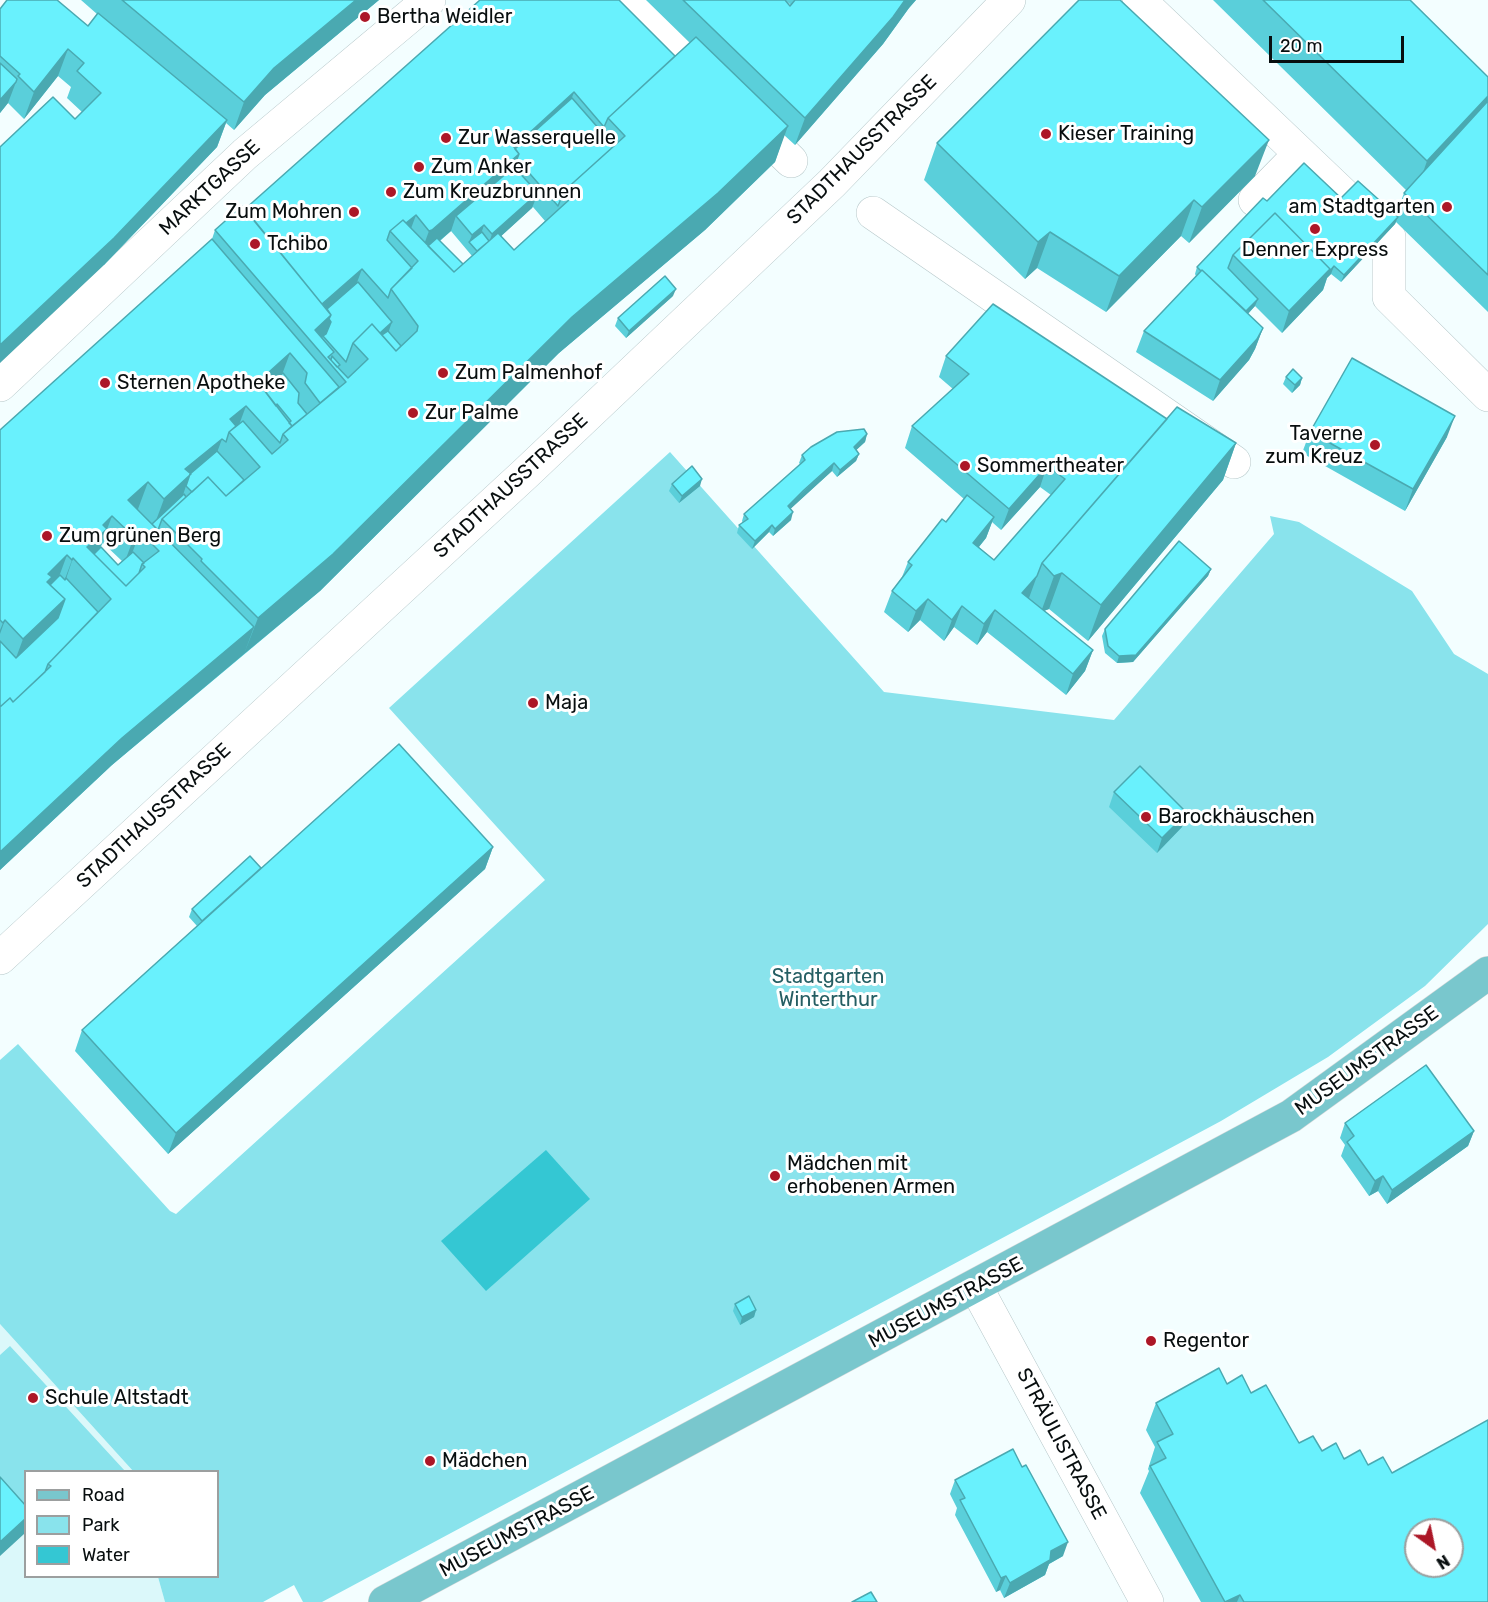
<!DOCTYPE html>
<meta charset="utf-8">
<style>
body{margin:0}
#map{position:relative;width:1488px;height:1602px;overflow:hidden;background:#f3feff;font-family:Rubik,sans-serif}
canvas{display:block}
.legend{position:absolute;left:24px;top:1470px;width:195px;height:108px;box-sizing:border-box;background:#fff;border:2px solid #9c9f9f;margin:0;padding:8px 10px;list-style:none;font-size:18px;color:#080e0f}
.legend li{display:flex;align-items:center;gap:12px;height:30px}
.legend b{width:30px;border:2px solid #9c9f9f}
.north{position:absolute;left:1404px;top:1518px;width:60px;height:60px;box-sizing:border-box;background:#fff;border:2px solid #9c9f9f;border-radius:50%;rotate:147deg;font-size:16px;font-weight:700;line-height:24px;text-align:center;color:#080e0f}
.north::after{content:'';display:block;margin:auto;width:21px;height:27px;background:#ac1727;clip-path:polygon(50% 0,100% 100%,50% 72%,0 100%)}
.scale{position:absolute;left:1269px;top:36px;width:135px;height:27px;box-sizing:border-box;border:3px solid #080e0f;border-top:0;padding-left:8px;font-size:18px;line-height:21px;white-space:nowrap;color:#080e0f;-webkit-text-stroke:4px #fff;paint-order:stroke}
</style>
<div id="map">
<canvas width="1488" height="1602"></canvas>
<ul class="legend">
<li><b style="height:8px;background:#79c7cd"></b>Road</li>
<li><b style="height:16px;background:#89e3ec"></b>Park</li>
<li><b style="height:16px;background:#34c7d3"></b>Water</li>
</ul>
<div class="north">N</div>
<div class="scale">20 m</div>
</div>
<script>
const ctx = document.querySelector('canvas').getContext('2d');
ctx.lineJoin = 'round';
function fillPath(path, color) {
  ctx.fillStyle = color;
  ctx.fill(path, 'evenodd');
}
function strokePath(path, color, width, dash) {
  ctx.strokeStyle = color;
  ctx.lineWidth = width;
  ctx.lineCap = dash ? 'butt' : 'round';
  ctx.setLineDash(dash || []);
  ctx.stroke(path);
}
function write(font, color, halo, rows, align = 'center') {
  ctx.font = font + ' Rubik,sans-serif';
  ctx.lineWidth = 6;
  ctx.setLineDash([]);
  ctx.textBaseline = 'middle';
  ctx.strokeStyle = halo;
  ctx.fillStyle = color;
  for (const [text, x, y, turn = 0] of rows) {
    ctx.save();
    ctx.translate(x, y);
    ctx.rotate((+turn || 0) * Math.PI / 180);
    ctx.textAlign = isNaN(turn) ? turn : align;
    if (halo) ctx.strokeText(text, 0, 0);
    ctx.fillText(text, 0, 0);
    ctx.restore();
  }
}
const built = new Path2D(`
 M0 1324 133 1471 26 1472V1576L158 1577 165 1602H0Z`);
const green = new Path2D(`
 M670 452 884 692 1114 720 1274 534 1270 516 1299 522 1412 591 1454 654 1488 674V924L1425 986 1328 1057 1221 1121 322 1602H303L294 1585 263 1602H165L158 1577 218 1576V1472L133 1471 0 1324V1060L18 1044 170 1211 176 1214 545 880 389 708Z
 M10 1346 125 1471 26 1472 25 1525 0 1498V1355Z`);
const water = new Path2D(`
 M546 1150 590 1199 486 1291 441 1241Z`);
const minor = new Path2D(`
 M626 0 713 84
 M1139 0 1347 198
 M747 118 791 161
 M1255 200 1300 154
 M873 213 1234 462
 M1386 234 1389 237V297L1488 395
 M0 385 245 154 429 0
 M0 958 526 473 832 183 1009 0
 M976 1287 1147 1602`);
const major = new Path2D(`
 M385 1602 1291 1116 1488 973`);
const wall = new Path2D(`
 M81 0H379L265 95 234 130 226 123 217 147 104 265 75 119 82 112 67 98 71 87 58 76 24 119 8 103 0 113V9L88 26 97 14Z
 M646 0H785L790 6 791 5 785 0H916L909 8 883 44 795 145 784 135 775 162 705 230 559 353 320 591 112 765 0 870V430L212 239 215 230 245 209 675 56 690 43ZM533 207 545 221 514 250 501 236ZM451 231 472 256 463 264 440 241ZM103 543 122 561 118 565 100 548Z
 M1213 0H1410L1488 77V312L1396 222 1395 224 1341 282 1331 274 1327 278 1323 290 1282 333 1255 306 1248 314 1263 328 1255 349 1249 360 1213 401 1136 352 1144 331 1196 276 1195 274 1197 267 1267 201 1341 198 1396 215 1404 193 1406 190Z
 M937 143 1255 176 1189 243 1181 236 1106 312 1037 268 1025 279 924 180Z
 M673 296 626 338 615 326 618 318Z
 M946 356 1167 419 1236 443 1223 480 1088 641 1049 609 1044 611 1093 650 1085 671 1066 695 987 632 977 645 954 627 944 641 920 620 908 632 884 612 892 591 902 577 908 562 946 522 964 499 905 448 912 426 953 389 939 377ZM1040 487 1051 495 994 560 979 547 986 538 992 522 1001 530Z
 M1286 377 1302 378 1300 385 1292 393 1283 384Z
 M1310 432 1447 437 1405 511 1302 453Z
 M867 434 865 442 856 450 859 454 856 461 837 477 832 471 802 498 790 509 791 520 773 536 769 532 752 549 737 533 739 525 743 523 742 521 744 514 800 464 799 463 802 455Z
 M672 484 700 486 679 503 669 491Z
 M1211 569 1208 576 1133 662 1117 663 1105 653 1102 636 1105 629Z
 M1114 792 1182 827 1157 853 1109 807Z
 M493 847 485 869 168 1154 75 1051 82 1030 197 926 189 917 192 909 261 868Z
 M1345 1123 1474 1131 1468 1146 1387 1204 1378 1191 1369 1196 1341 1156 1345 1145 1340 1138Z
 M735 1304 756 1310 754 1317 740 1325 733 1311Z
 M1227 1384 1251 1393 1299 1443 1392 1473 1488 1602H1201L1140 1493 1149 1471 1148 1469 1155 1447 1146 1430 1156 1403Z
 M955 1480 1063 1556 1049 1564 1045 1575 1004 1598 1000 1590 996 1592 955 1515 957 1508 950 1494Z`);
const shadedWall = new Path2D(`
 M356 0H379L265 95 234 130 244 102 274 68Z
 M905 0H916L909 8 883 44 795 145 805 118Z
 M68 49 58 76 24 119 34 92Z
 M16 82 8 103 0 113V100Z
 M574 92 564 119 517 159 509 181 456 216 451 231 419 258 429 231 514 147Z
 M1488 96V111L1414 198 1427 161Z
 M227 120 217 147 104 265 0 363V345Z
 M788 126 775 162 705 230 559 353 320 591 244 654 258 618 572 317Z
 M1269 140 1255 176 1189 243 1202 207Z
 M538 193 532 208 487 249 492 234Z
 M1194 200 1181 236 1106 312 1119 276Z
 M416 215 406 242 393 234Z
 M1398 217 1395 224 1341 282 1344 275Z
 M484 225 479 240 469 242 472 235Z
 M1050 232 1037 268 1025 279 1038 242Z
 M1334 266 1331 274 1327 278 1323 290 1282 333 1289 311 1330 269Z
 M362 269 352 296 331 322 325 338 323 336 318 351V350L311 341 319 307Z
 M676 289 673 296 626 338 629 331Z
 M1258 299 1255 306 1241 321 1244 313Z
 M392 322 387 336 360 351Z
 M1263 328 1255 349 1249 360 1213 401 1220 380Z
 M290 353 280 380 251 402 258 382Z
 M1302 378 1300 385 1292 393 1295 385Z
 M246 406 236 433 230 419Z
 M1455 416 1447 437 1405 511 1413 489Z
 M867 434 865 442 851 455 854 447Z
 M222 439 212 466 186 486 181 501 154 526 164 499 185 469Z
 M1236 443 1223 480 1088 641 1101 605Z
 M859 454 856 461 837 477 840 470Z
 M834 463 832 471 785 514 788 506Z
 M1047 466 1040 487 1001 530 1009 509Z
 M702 479 700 486 679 503 682 496Z
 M148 482 138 509 121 524 128 500Z
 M793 512 791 520 773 536 775 529Z
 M112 516 97 556 83 569 87 547 103 525Z
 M994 517 986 538 965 564 973 543Z
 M772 525 769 532 752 549 755 541Z
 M140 532 130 559 124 564 134 537Z
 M67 555 57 582 46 593 48 574Z
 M73 558 64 585 62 587 72 560Z
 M1211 569 1208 576 1133 662 1117 663 1119 656Z
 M1062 573 1049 609 1041 612 1054 576Z
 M1037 576 1029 598 1014 614 1022 593Z
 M65 599 55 626 13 666 23 639Z
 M928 599 920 620 908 632 916 611Z
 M962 606 954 627 944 641 952 620Z
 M995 610 987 632 977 645 984 624Z
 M5 620 0 634V630L3 623Z
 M254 627 244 654 112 765 0 870V852L122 738Z
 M1093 650 1085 671 1066 695 1073 674Z
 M1187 813 1182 827 1157 853 1162 838Z
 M493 847 485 869 168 1154 176 1133Z
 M1474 1131 1468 1146 1387 1204 1392 1190Z
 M1383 1176 1378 1191 1369 1196 1375 1181Z
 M756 1310 754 1317 740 1325 742 1317Z
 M26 1518V1530L24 1534 0 1556V1542Z
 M1068 1542 1063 1556 1049 1564 1045 1575 1004 1598 1010 1583 1051 1551Z
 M1006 1576 1000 1590 996 1592 1001 1578Z
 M1240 1595 1237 1602H1226Z`);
const building = new Path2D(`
 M7 0H57L88 26 98 13 227 120 114 238 0 345V147L53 97 75 119 101 93 77 71 84 63 68 49 34 92 18 76 20 74 0 56V9Z
 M122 0H356L274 68 244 102Z
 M480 0H619L675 56 608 118 604 127 574 92 514 147 519 154 432 230 429 231 416 215 406 223 403 220 390 231 387 240 412 268 391 289 388 298 362 269 322 304 245 209Z
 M683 0H785L790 6 795 0H905L893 17 805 118Z
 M1079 0H1120L1269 140 1202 207 1194 200 1119 276 1050 232 1038 242 937 143Z
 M1263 0H1410L1488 77V96L1427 161Z
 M696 37 788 126 718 193 572 317 333 554 258 618 201 561 202 559 162 519 208 477 226 496 260 467 229 432 243 421 272 454 288 440 283 434 346 382 215 230 242 206 331 315 315 330 334 352 328 357 348 378 368 359 353 343 372 324 396 351 417 331 418 326 391 289 418 261 390 231 403 220 454 272 498 233 514 250 570 199 564 191 625 136 608 118Z
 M0 63 17 79 16 82 0 100Z
 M572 98 614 146 564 191 558 206 517 159 519 154 515 149Z
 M1488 101V275L1404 193Z
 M1304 163 1341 198 1358 181 1398 217 1344 275 1334 266 1330 271V269L1275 213 1233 255 1228 268 1258 299 1246 311 1202 270 1201 271 1197 267 1263 198 1267 201Z
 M514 167 538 193 492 234 484 225 472 235 456 216Z
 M1275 213 1330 269 1289 311 1233 255Z
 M482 232 489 241 477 251 469 242Z
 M437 238 463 264 454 272 428 246Z
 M212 239 339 387 320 403 305 383 307 373 290 353 258 382 292 426 283 434 280 443 246 406 230 419 236 426 229 432 226 442 222 439 185 469 191 474 164 499 148 482 128 500 254 627 122 738 0 852V707L10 698 13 702 51 666 48 664 111 599 73 558 72 560 67 555 48 574 52 577 47 582 65 599 23 639 5 620 3 623 0 620V430ZM112 516 134 537 140 532 159 551 142 564 145 567 126 586 87 547 107 529 103 525Z
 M1202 270 1263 328 1257 339 1220 380 1144 331Z
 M665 276 676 289 629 331 618 318Z
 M358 282 392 322 380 333 372 324 353 343 346 362 323 336 326 334 331 322 329 319 331 315 327 309Z
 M993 304 1167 419 1042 563 1037 576 1022 593 1093 650 1073 674 995 610 984 624 962 606 952 620 928 599 916 611 892 591 912 565 908 562 942 519 946 522 967 495 994 517 973 543 994 560 1065 479 1047 466 1009 509 912 426 969 374 946 356Z
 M388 331 401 346 396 351 382 335Z
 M332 356 340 365 337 367 331 360Z
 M1352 358 1455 416 1413 489 1310 432Z
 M1293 369 1302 378 1295 385 1286 377Z
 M283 373 299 393 298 403 307 414 292 426 289 423 291 421 277 404 276 406 264 390Z
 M1177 407 1236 443 1101 605 1062 573 1054 576 1042 563Z
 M864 429 867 434 854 447 859 454 840 470 834 463 804 490 788 506 793 512 775 529 772 525 755 541 739 525 748 519 744 514 805 460 802 455 811 447 837 432Z
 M217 451 244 480 226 496 208 477 192 492 186 486 190 474Z
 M692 466 702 479 682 496 672 484Z
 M184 494 186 497 162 519 158 530 152 524Z
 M1179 541 1211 569 1136 655 1119 656 1108 646 1105 629Z
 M101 547 118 565 133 552 144 563 142 564 139 573 126 586 94 554Z
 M60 575 65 580 66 578 98 612 48 664 45 672 13 702 10 698 0 707V641L16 658 58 618 65 599 50 585Z
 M399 744 493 847 176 1133 82 1030Z
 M1140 766 1187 813 1162 838 1114 792Z
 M250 856 261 868 202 921 192 909Z
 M1426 1065 1474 1131 1392 1190 1383 1176 1375 1181 1347 1142 1354 1136 1345 1123Z
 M749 1296 756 1310 742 1317 735 1304Z
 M1219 1368 1227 1384 1242 1375 1251 1393 1266 1385 1299 1443 1313 1436 1322 1451 1336 1443 1344 1459 1360 1450 1368 1465 1383 1457 1392 1473 1488 1420V1602H1244L1240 1595 1225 1602 1150 1466 1166 1458 1157 1442 1173 1434 1156 1403ZM1416 1530H1452V1566H1416Z
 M1013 1449 1022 1467 1026 1465 1068 1542 1051 1551 1050 1560 1010 1583 1006 1576 1001 1578 960 1500 965 1498 955 1480Z
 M0 1477 26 1506V1518L0 1542Z
 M871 1592 877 1602H852Z`);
const markers = [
 [365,17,6,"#ac1727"],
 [1046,134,6,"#ac1727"],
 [446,138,6,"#ac1727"],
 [419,167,6,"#ac1727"],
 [391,192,6,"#ac1727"],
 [1447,207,6,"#ac1727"],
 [354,212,6,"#ac1727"],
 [1315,229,6,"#ac1727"],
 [255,244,6,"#ac1727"],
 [443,373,6,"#ac1727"],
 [105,383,6,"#ac1727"],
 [413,413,6,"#ac1727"],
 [1375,445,6,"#ac1727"],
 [965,466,6,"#ac1727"],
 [47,536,6,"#ac1727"],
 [533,703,6,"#ac1727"],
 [1146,817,6,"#ac1727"],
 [775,1176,6,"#ac1727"],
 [1151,1341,6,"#ac1727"],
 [33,1398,6,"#ac1727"],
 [430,1461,6,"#ac1727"]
];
const poiNames = [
 ["Bertha Weidler",377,17],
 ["Kieser Training",1058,134],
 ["Zur Wasserquelle",458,138],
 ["Zum Anker",431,167],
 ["Zum Kreuzbrunnen",403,192],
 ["am Stadtgarten",1435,207,"right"],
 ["Zum Mohren",342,212,"right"],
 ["Tchibo",267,244],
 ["Denner Express",1315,250,"center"],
 ["Zum Palmenhof",455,373],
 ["Sternen Apotheke",117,383],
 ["Zur Palme",425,413],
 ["Taverne",1363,434,"right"],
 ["zum Kreuz",1363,457,"right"],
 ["Sommertheater",977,466],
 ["Zum grünen Berg",59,536],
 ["Maja",545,703],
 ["Barockhäuschen",1158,817],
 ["Mädchen mit",787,1164],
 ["erhobenen Armen",787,1187],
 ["Regentor",1163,1341],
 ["Schule Altstadt",45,1398],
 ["Mädchen",442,1461]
];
const streetNames = [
 ["STADTHAUSSTRASSE",862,150,-45],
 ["MARKTGASSE",210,188,-43],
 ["STADTHAUSSTRASSE",511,486,-43],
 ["STADTHAUSSTRASSE",154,816,-43],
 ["MUSEUMSTRASSE",1367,1061,-36],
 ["MUSEUMSTRASSE",946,1303,-28],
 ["STRÄULISTRASSE",1061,1444,62],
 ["MUSEUMSTRASSE",517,1532,-28]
];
const parkNames = [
 ["Stadtgarten",828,977],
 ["Winterthur",828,1000]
];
fillPath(built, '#dbf8fa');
fillPath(green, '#89e3ec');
fillPath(water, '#34c7d3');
strokePath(minor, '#b5c7c9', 34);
strokePath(major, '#d7d8d9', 34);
strokePath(minor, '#fff', 33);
strokePath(major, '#79c7cd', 33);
fillPath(wall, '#5acfda');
fillPath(shadedWall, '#4aa9b1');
fillPath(building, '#69f1fd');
strokePath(building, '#4aa9b1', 1.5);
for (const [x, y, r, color] of markers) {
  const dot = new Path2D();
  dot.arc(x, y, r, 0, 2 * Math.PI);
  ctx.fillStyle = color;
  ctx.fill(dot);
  strokePath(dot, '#fff', 2);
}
write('20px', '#080e0f', '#fff', poiNames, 'left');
write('20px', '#080e0f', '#fff', streetNames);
write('20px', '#255e63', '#fff', parkNames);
</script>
